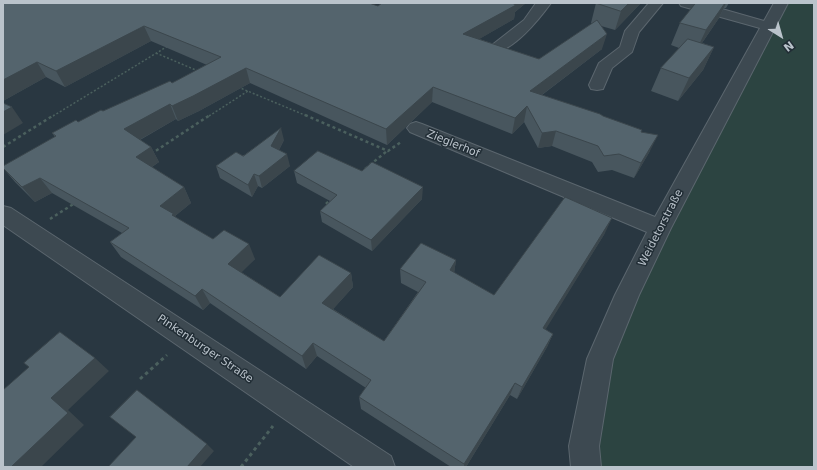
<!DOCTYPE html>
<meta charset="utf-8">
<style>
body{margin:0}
#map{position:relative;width:817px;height:470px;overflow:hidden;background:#293741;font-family:"DejaVu Sans",sans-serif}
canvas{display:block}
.frame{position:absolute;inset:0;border:4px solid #bac3cb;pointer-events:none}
.north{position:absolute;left:761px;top:16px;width:40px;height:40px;-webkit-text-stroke:3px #222e36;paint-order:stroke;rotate:143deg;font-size:11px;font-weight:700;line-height:16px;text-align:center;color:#bac3cb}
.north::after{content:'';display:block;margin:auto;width:14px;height:18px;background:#bac3cb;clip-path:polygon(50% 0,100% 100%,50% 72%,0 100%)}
</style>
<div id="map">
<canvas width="817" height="470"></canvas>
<div class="frame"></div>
<div class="north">N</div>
</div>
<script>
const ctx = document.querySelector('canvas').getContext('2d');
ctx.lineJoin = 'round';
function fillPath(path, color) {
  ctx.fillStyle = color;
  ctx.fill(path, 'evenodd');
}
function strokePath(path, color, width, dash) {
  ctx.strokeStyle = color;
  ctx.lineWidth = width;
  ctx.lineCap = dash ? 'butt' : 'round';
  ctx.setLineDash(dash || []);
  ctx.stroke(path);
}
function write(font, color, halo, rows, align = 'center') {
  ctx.font = font + ' "DejaVu Sans",sans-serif';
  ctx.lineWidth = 3;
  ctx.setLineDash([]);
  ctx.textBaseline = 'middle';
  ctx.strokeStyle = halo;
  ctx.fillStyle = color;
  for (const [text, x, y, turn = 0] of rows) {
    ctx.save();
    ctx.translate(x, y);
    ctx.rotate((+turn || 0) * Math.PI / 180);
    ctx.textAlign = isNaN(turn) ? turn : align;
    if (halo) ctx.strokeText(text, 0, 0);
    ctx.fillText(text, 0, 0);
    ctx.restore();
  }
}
const green = new Path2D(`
 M781 3H814V467H586L600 359Z`);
const pathFar2 = new Path2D(`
 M156 53 198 71
 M238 87 307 116
 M53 116 168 46
 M209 116 248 91`);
const pathFar1 = new Path2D(`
 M305 115 388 151 401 142
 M3 147 54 115
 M151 154 210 115
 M365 169 387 151
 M326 204 331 199
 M50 219 75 203`);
const path = new Path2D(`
 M140 379 167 355
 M241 467 273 426`);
const minor = new Path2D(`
 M536 3H551C541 17 510 56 492 51L489 48 492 45 524 20Z
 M649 3H663L639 32 632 52 612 68 603 89 597 90 591 89 589 85 599 63 620 47 625 31Z
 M679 3H701L764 21 774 3H788L671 228 639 295 613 359 599 446 601 467H571L569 446 587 359 615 295 647 232 410 132 407 128 410 124 416 122 422 124 655 217 760 28 681 6Z
 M3 206 11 208 391 456 395 467H354L3 225Z`);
const wall = new Path2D(`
 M3 3 378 6 382 3H526L515 12 514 19 479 39 539 59 593 23H591L596 3H641L615 30 601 26 602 49 542 95 603 116 641 132 650 151 634 178 612 170 598 172 592 162 552 146 538 148 524 122 512 134 432 102 387 145 250 83 199 111 178 121 176 119 140 140 151 147 159 162 152 167 184 187 191 203 175 216 176 218 213 239 255 259 241 272 280 297 351 273 353 287 333 309 384 341 418 292 401 283 400 269 456 260 454 273 494 295 605 233 545 329 553 334 547 347 517 399 510 395 466 467H451L361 409 359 397 366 388 317 356 306 369 210 303 203 310 121 257 110 242 122 233 52 193 35 202 15 182 3 168 55 137 52 133 172 83 207 65 151 41 65 87 46 77 3 101Z
 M696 3H729L726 8H724L719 18 702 43 714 47 703 70 678 101 651 91 661 68 679 48 671 45 680 23Z
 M284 140 279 150 290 166 262 188 258 186 252 197 220 178 216 166Z
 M294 171 422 199 372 251 322 222 320 211 330 201 297 183Z`);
const shadedWall = new Path2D(`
 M511 3H526L515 12 514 19 462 49 463 34Z
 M629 3H641L615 30 621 11Z
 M725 3H726L719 18 695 53 706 30Z
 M144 26 151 41 65 87 56 71Z
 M607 34 602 49 527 106 530 91Z
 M714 47 703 70 678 101 689 78Z
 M37 62 46 77 3 101V80Z
 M246 68 250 83 199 111 178 121 172 106Z
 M433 87 432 102 387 145 386 129Z
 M170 104 176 119 132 144 124 129Z
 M527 106 524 122 512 134 515 118Z
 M12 107 23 123 3 135V112Z
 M281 128 284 140 275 158 271 146Z
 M556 131 552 146 538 148 542 133Z
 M658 135 650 151 634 178 641 163Z
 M151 147 159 162 144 172 136 157Z
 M287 154 290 166 262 188 259 176Z
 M254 174 258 186 252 197 248 185Z
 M40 178 52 193 35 202 22 187Z
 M184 187 191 203 175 216 182 229 160 206Z
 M423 187 422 199 372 251 371 240Z
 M612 218 605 233 538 342 543 328Z
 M249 244 255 259 235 279 228 264Z
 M456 260 454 274 450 270Z
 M351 273 353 287 326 317 322 303Z
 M202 289 210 303 203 310 195 296Z
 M553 334 547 347 517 399 522 387Z
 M313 343 317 356 306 369 302 356Z
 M95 358 109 371 68 410 84 425 41 467H11L51 398Z
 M515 383 510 395 466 467H464V464Z
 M207 444 214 451 200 467H187Z`);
const building = new Path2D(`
 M3 3H369L378 6 382 3H512L516 5 463 34 539 59 597 20 607 34 530 91 600 114 603 116 642 130 641 132 658 135 641 163 619 154 604 156 598 146 556 131 542 133 527 106 515 118 433 87 386 129 246 68 193 96 172 106 170 104 124 129 151 147 136 157 184 187 160 206 174 214 172 215 213 239 224 230 249 244 228 264 280 297 319 255 351 273 322 303 384 341 426 282 400 269 421 243 456 260 450 270 494 295 565 197 612 218 543 328 553 334 522 387 515 383 464 464 359 397 371 380 313 343 302 356 202 289 195 296 110 242 129 228 40 178 22 187 3 168V166L56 136 52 133 76 120 78 122 101 110 103 111 170 81 172 83 221 57 144 26 56 71 37 62 3 80Z
 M596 3H629L621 11Z
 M696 3H725L706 30 680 23Z
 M688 39 714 47 689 78 661 68Z
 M3 103 12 107 3 112Z
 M281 128 271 146 287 154 259 176 254 174 248 185 216 166 236 152 243 156Z
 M318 151 362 171 372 162 423 187 371 240 320 211 337 195 294 171Z
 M60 332 95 358 51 398 68 413 11 467H3V390L29 367 24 363Z
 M137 390 207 444 187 467H108L136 437 110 417Z`);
const streetNames = [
 ["Zieglerhof",453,144,22],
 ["Weidetorstraße",661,228,-63],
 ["Pinkenburger Straße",205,349,34]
];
fillPath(green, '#2c4441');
strokePath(minor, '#5b666e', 2);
strokePath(pathFar2, '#4b605e', 1.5, [2, 2]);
strokePath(pathFar1, '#4b605e', 2.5, [3, 3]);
strokePath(path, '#4b605e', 3, [3.5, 3.5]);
fillPath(minor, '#3d4951');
fillPath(wall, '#48565e');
fillPath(shadedWall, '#3b464c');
fillPath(building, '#54646d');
strokePath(building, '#3b464c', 1);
write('11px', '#bac3cb', '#222e36', streetNames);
</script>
